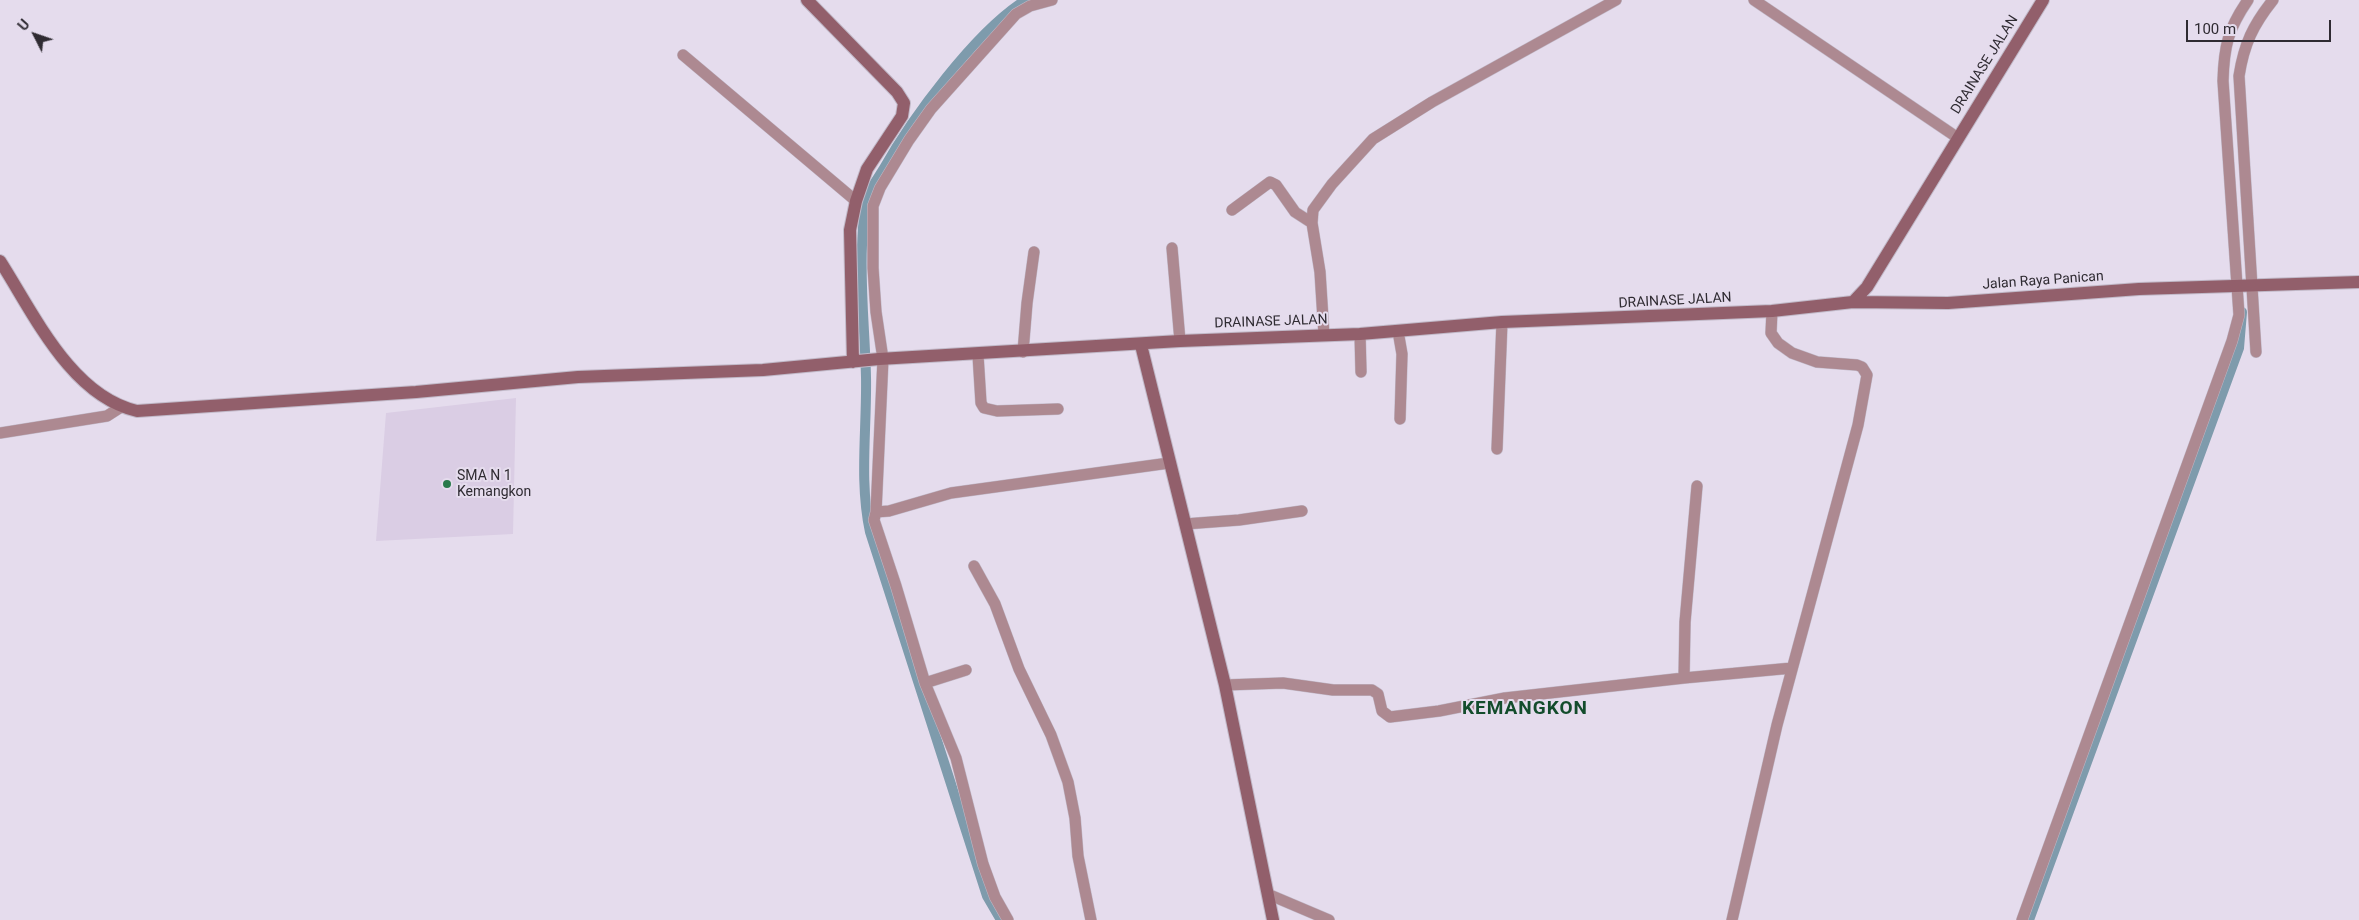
<!DOCTYPE html>
<style>
body{margin:0}
#map{position:relative;width:2359px;height:920px;overflow:hidden;background:#e5dced;font-family:Roboto,sans-serif}
canvas{display:block}
.north{position:absolute;left:10px;top:10px;width:50px;height:50px;-webkit-text-stroke:4px #e5dced;paint-order:stroke;rotate:311deg;font-size:14px;font-weight:700;line-height:20px;text-align:center;color:#2f2b32}
.north::after{content:'';display:block;margin:auto;width:18px;height:22px;background:#2f2b32;clip-path:polygon(50% 0,100% 100%,50% 72%,0 100%)}
.scale{position:absolute;left:2186px;top:20px;width:145px;height:22px;box-sizing:border-box;border:2px solid #2f2b32;border-top:0;padding-left:6px;font-size:15px;line-height:18px;white-space:nowrap;color:#2f2b32;-webkit-text-stroke:4px #e5dced;paint-order:stroke}
</style>
<div id="map">
<canvas width="2359" height="920"></canvas>
<div class="north">U</div>
<div class="scale">100 m</div>
</div>
<script>
const ctx = document.querySelector('canvas').getContext('2d');
ctx.lineJoin = 'round';
function fillPath(path, color) {
  ctx.fillStyle = color;
  ctx.fill(path, 'evenodd');
}
function strokePath(path, color, width, dash) {
  ctx.strokeStyle = color;
  ctx.lineWidth = width;
  ctx.lineCap = dash ? 'butt' : 'round';
  ctx.setLineDash(dash || []);
  ctx.stroke(path);
}
function write(font, color, halo, rows, align = 'center') {
  ctx.font = font + ' Roboto,sans-serif';
  ctx.lineWidth = 4;
  ctx.setLineDash([]);
  ctx.textBaseline = 'middle';
  ctx.strokeStyle = halo;
  ctx.fillStyle = color;
  for (const [text, x, y, turn = 0] of rows) {
    ctx.save();
    ctx.translate(x, y);
    ctx.rotate((+turn || 0) * Math.PI / 180);
    ctx.textAlign = isNaN(turn) ? turn : align;
    if (halo) ctx.strokeText(text, 0, 0);
    ctx.fillText(text, 0, 0);
    ctx.restore();
  }
}
const built = new Path2D(`
 M516 398 513 534 376 541 386 413Z`);
const canal = new Path2D(`
 M1001 920 987 896 870 532C859 481 867 429 866 377 865 333 860 289 862 245 863 229 863 211 868 196 871 187 878 178 883 170 912 118 976 31 1026 0
 M2029 920 2239 348 2242 312`);
const street = new Path2D(`
 M1052 0 1030 6 1016 14 931 109 909 140 880 188 873 206V268L876 312 883 359 876 512 889 511 951 493 1169 463
 M1754 0 1958 138
 M683 55 856 201
 M1232 210 1270 182 1276 185 1295 212 1312 223
 M1172 248 1180 341
 M1398 331 1402 354 1400 419
 M1360 334 1361 372
 M1324 335 1320 272 1312 223 1313 210 1332 184 1373 139 1432 102 1616 0
 M1023 352 1027 303 1034 252
 M2256 352 2239 76C2244 44 2253 25 2273 0
 M978 355 981 403 984 408 997 411 1058 409
 M0 433 107 416 121 407
 M1497 449 1502 322
 M1697 486 1685 622 1684 678 1792 668
 M876 512 874 520 896 586 925 683 956 758 983 864 995 897 1008 920
 M1185 524 1239 520 1302 511
 M974 566 995 604 1019 669 1051 735 1068 782 1075 818 1078 856 1091 920
 M925 683 966 670
 M1225 685 1283 683 1333 690H1372L1378 694 1382 711 1390 717 1439 711 1505 698 1684 678
 M1270 895 1329 920
 M1732 920 1777 725 1858 425 1867 375 1862 367 1857 365 1817 362 1792 353 1778 343 1771 333 1772 311
 M2022 920 2232 341 2239 315 2223 81C2224 46 2228 29 2248 0`);
const secondary = new Path2D(`
 M807 0 897 92 904 103 902 116 867 169 856 201 850 230 853 362
 M0 261C34 314 71 396 137 411L416 392 578 377 763 370 879 359 1180 341 1360 334 1502 322 1772 311 1853 302 1867 287 2043 0
 M1853 302 1948 303 2139 289 2359 282
 M1141 345 1225 685 1273 920`);
const markers = [
 [447,484,5,"#297a4b"]
];
const streetNames = [
 ["DRAINASE JALAN",1985,65,-58],
 ["Jalan Raya Panican",2043,281,-4],
 ["DRAINASE JALAN",1675,301,-3],
 ["DRAINASE JALAN",1271,322,-2]
];
const poiNames = [
 ["SMA N 1",457,476],
 ["Kemangkon",457,492]
];
const districtNames = [
 ["KEMANGKON",1525,709]
];
fillPath(built, '#dacde4');
strokePath(canal, '#7e9bac', 10);
strokePath(street, '#c1b9c8', 12);
strokePath(secondary, '#c1b9c8', 14);
strokePath(street, '#ad8991', 11);
strokePath(secondary, '#925f6b', 12);
for (const [x, y, r, color] of markers) {
  const dot = new Path2D();
  dot.arc(x, y, r, 0, 2 * Math.PI);
  ctx.fillStyle = color;
  ctx.fill(dot);
  strokePath(dot, '#e5dced', 2);
}
write('14px', '#2f2b32', '#e5dced', streetNames);
write('14px', '#2f2b32', '#e5dced', poiNames, 'left');
ctx.letterSpacing = '1px';
write('bold 19px', '#134c2c', '#e5dced', districtNames);
ctx.letterSpacing = '0px';
</script>
